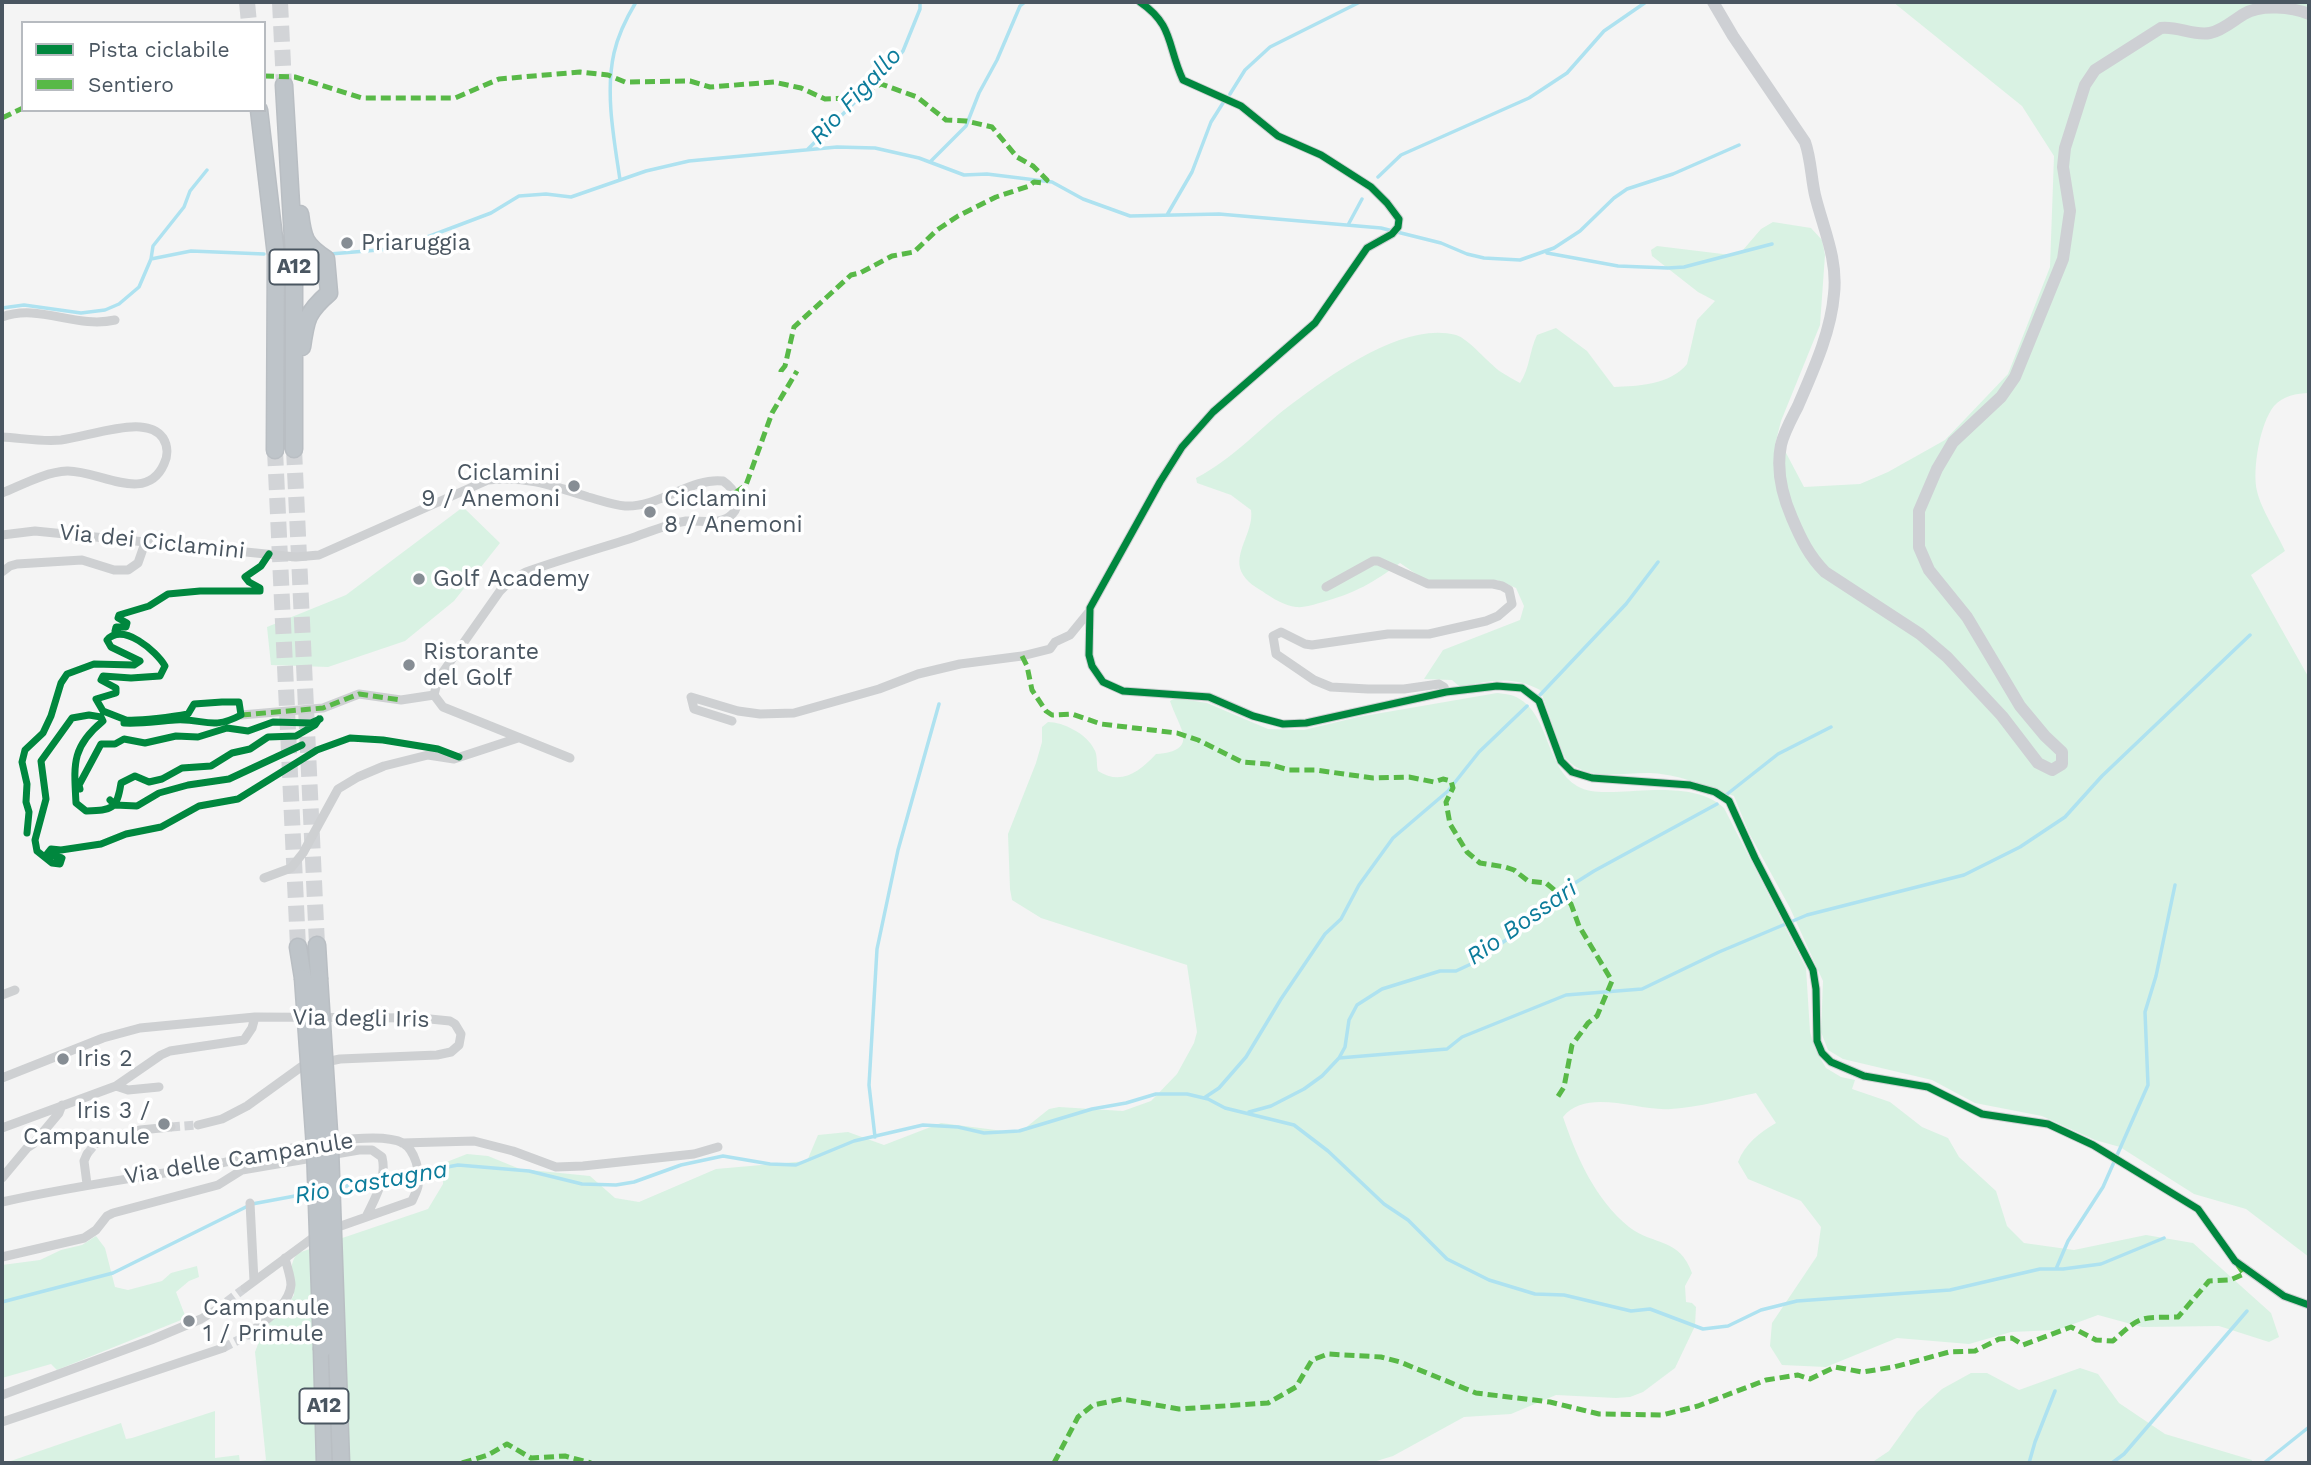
<!DOCTYPE html>
<style>
body{margin:0}
#map{position:relative;width:2311px;height:1465px;overflow:hidden;background:#f4f4f4;font-family:"Work Sans",sans-serif}
canvas{display:block}
.frame{position:absolute;inset:0;border:4px solid #4a5661;pointer-events:none}
.legend{position:absolute;left:21px;top:21px;width:245px;height:91px;box-sizing:border-box;background:#fff;border:2px solid #b7bbc0;margin:0;padding:9px 12px;list-style:none;font-size:21px;color:#4a5661}
.legend li{display:flex;align-items:center;gap:14px;height:35px}
.legend b{width:35px;border:2px solid #b7bbc0}
</style>
<div id="map">
<canvas width="2311" height="1465"></canvas>
<div class="frame"></div>
<ul class="legend">
<li><b style="height:9px;background:#00873e"></b>Pista ciclabile</li>
<li><b style="height:9px;background:#58b947"></b>Sentiero</li>
</ul>
</div>
<script>
const ctx = document.querySelector('canvas').getContext('2d');
ctx.lineJoin = 'round';
function fillPath(path, color) {
  ctx.fillStyle = color;
  ctx.fill(path, 'evenodd');
}
function strokePath(path, color, width, dash) {
  ctx.strokeStyle = color;
  ctx.lineWidth = width;
  ctx.lineCap = dash ? 'butt' : 'round';
  ctx.setLineDash(dash || []);
  ctx.stroke(path);
}
function write(font, color, halo, rows, align = 'center') {
  ctx.font = font + ' "Work Sans",sans-serif';
  ctx.lineWidth = 7;
  ctx.setLineDash([]);
  ctx.textBaseline = 'middle';
  ctx.strokeStyle = halo;
  ctx.fillStyle = color;
  for (const [text, x, y, turn = 0] of rows) {
    ctx.save();
    ctx.translate(x, y);
    ctx.rotate((+turn || 0) * Math.PI / 180);
    ctx.textAlign = isNaN(turn) ? turn : align;
    if (halo) ctx.strokeText(text, 0, 0);
    ctx.fillText(text, 0, 0);
    ctx.restore();
  }
}
const green = new Path2D(`
 M1893 2H2309V393C2297 393 2283 396 2274 406 2260 423 2252 470 2257 491 2261 509 2277 533 2285 551L2251 575 2309 678V1257L2246 1209 2194 1194 2120 1147 2095 1140 2042 1116 1975 1103 1932 1080 1843 1059 1828 1050 1821 1032 1823 981 1790 908 1749 833 1734 796C1710 788 1686 777 1661 774 1631 769 1592 785 1567 760 1562 755 1545 701 1540 690 1511 675 1490 681 1460 687L1452 680 1424 679 1443 650 1520 620 1524 606 1516 588 1497 580 1443 584 1426 581 1400 563C1373 583 1355 593 1323 602 1315 604 1305 608 1296 607 1285 606 1272 598 1262 591 1253 586 1243 579 1240 568 1236 549 1254 530 1251 510L1231 495 1197 483 1196 478C1235 458 1259 428 1293 403 1333 373 1405 321 1456 335 1469 339 1488 363 1501 372 1507 376 1513 379 1520 383 1530 368 1529 352 1537 335L1556 328 1587 351 1614 387C1638 386 1670 385 1687 364L1697 320 1715 301 1698 292 1652 256 1651 250 1657 246 1731 255 1743 250 1761 229 1773 222 1811 228 1822 240 1825 255 1820 325 1781 421 1775 445 1785 451 1804 487 1860 484 1888 472 1945 440 2008 374 2050 267 2054 156 2022 106Z
 M463 507 500 543 454 601 405 641 328 667 271 665 267 627 346 595Z
 M1497 693C1504 694 1512 694 1518 698 1549 714 1546 768 1577 786 1589 793 1601 792 1614 792 1648 791 1697 783 1724 808L1806 968 1810 1032 1815 1049 1826 1068 1841 1077 1855 1080 1852 1089 1890 1102 1922 1127 1948 1138 1959 1157 1996 1191 2007 1226 2024 1243 2074 1250 2146 1235 2193 1243 2271 1313 2279 1337 2269 1342 2219 1326 2142 1327 2098 1315 2057 1330 2011 1332 1969 1344 1897 1338 1826 1367 1782 1365 1770 1346 1772 1323 1817 1256 1821 1227 1801 1201 1748 1179 1738 1162C1745 1144 1759 1133 1776 1123L1756 1093C1728 1099 1700 1107 1671 1109 1639 1112 1587 1087 1563 1117 1577 1158 1595 1199 1629 1227 1654 1246 1679 1237 1692 1273L1685 1286 1686 1302 1692 1303 1696 1307 1695 1326 1675 1368 1643 1392 1630 1397 1616 1398 1556 1395 1511 1414 1464 1417 1393 1456 1370 1463H246L266 1460 255 1352 265 1326 286 1308 294 1295C293 1279 287 1265 298 1253L428 1209 443 1184 444 1163 467 1154 488 1156 520 1169 590 1176 615 1198 639 1202 716 1169 807 1161 818 1135 848 1132 884 1145 941 1123 1019 1133 1049 1109 1059 1107 1123 1111 1151 1101 1177 1074 1194 1043 1197 1032 1187 965 1041 918 1012 900 1010 889 1008 834 1036 763 1042 742V727L1048 722C1063 722 1087 734 1094 749 1098 755 1096 763 1098 771 1121 786 1139 772 1156 754 1201 751 1179 728 1170 701L1175 698 1207 703 1268 729 1304 730 1358 717Z
 M96 1236 105 1248 115 1287 128 1290 162 1281 171 1273 197 1266 199 1277 189 1281 176 1292 186 1318 57 1370 51 1364 2 1378V1313L4 1312 2 1305V1265L40 1260 61 1250 82 1245Z
 M2080 1368 2098 1374 2119 1403 2165 1434 2252 1460 2251 1463H1871L1889 1451 1917 1412 1942 1389 1971 1373H1987L2019 1390Z
 M215 1411V1458L239 1455 240 1463H5L121 1423 126 1439 132 1438Z`);
const stream = new Path2D(`
 M1230 94 1245 70 1270 47 1360 2
 M807 150 883 74 903 51 920 9V2
 M930 162 966 126 979 93 997 60 1020 6 1025 2
 M1378 177 1401 155 1529 98 1567 73 1604 31 1646 2
 M620 180C614 139 605 93 614 53 618 35 627 17 636 2
 M1167 215 1192 172 1211 122 1223 103
 M1348 225 1362 199
 M1547 253 1618 266 1668 268 1684 267 1772 244
 M330 254 390 249 430 236 491 213 519 196 546 194 571 197 646 171 689 161 837 147 875 148 919 158 964 175 987 174 1052 182 1083 199 1130 216 1219 214 1381 228 1441 243 1467 254 1484 258 1520 260 1554 248 1580 231 1614 198 1627 189 1673 174 1739 145
 M151 259 191 251 264 254
 M2 308 24 305 81 313 105 310 119 304 139 287 151 259 153 246 184 207 190 191 207 170
 M1540 695 1626 604 1658 562
 M1726 795 1778 754 1831 727
 M1339 1058 1447 1049 1462 1037 1566 995 1642 989 1719 952 1807 915 1964 875 2020 847 2065 817 2102 776 2250 635
 M1204 1098 1219 1088 1246 1057 1281 999 1325 934 1341 919 1359 885 1393 838 1448 791 1479 752 1527 706
 M1249 1112 1271 1106 1304 1089 1322 1076 1339 1058 1345 1047 1349 1020 1357 1005 1382 989 1440 971H1456L1471 964 1512 936 1548 900 1594 871 1717 804
 M875 1137 869 1085 877 949 898 850 939 704
 M336 1188 458 1165 529 1171 582 1184 616 1185 634 1182 681 1165 723 1156 770 1164 796 1165 854 1141 923 1125 958 1127 984 1133 1019 1131 1092 1109 1126 1103 1156 1094H1187L1208 1099 1225 1108 1294 1125 1328 1151 1384 1204 1408 1220 1447 1259 1489 1280 1535 1294 1564 1295 1631 1311 1650 1309 1703 1329 1728 1326 1761 1310 1797 1301 1950 1290 2040 1269H2063L2101 1264 2164 1238
 M2056 1269 2068 1241 2103 1187 2148 1085 2145 1012 2156 976 2175 885
 M2 1302 113 1273 252 1204 311 1193
 M2029 1463 2035 1442 2055 1391
 M2112 1463 2124 1454 2247 1311
 M2264 1463 2309 1427`);
const streetTunnel = new Path2D(`
 M171 1127 198 1125
 M87 1154 95 1144 140 1130
 M216 1310 245 1288
 M223 1348 248 1335`);
const highwayTunnel = new Path2D(`
 M247 2 249 23
 M280 2 284 85
 M294 449 317 945
 M275 450 298 947`);
const street = new Path2D(`
 M1140 2C1174 25 1167 46 1183 80L1241 106 1278 136 1321 155 1371 187 1387 203 1399 219 1398 227 1392 234 1367 248 1315 323 1213 412 1182 447 1160 482 1090 608 1089 655 1092 666 1103 682 1123 691 1209 697 1253 716 1283 724 1306 723 1446 692 1497 686 1522 688 1539 701 1561 761 1572 772 1592 778 1690 785 1715 792 1729 801 1755 858 1813 970 1816 989 1817 1041 1822 1053 1831 1062 1864 1076 1928 1087 1982 1114 2048 1124 2093 1145 2198 1209 2235 1261 2284 1296 2309 1305
 M2 317C39 303 76 329 115 320
 M2 437C21 438 42 442 61 440 82 437 121 425 140 427 150 428 157 430 163 438 168 446 168 456 164 464 146 505 99 470 67 471 45 472 22 485 2 493
 M2 535 35 531 296 557 319 555 488 480C528 476 551 485 588 497 600 500 612 505 625 506 658 508 692 477 723 481 735 489 744 506 729 517 718 525 699 520 686 521 667 524 647 533 629 539 594 550 560 560 526 572L511 580 500 591 438 679 434 695 443 707 570 758
 M2 572 10 566 17 564 82 560 114 570H128L138 563 145 543
 M1326 587 1373 561H1378L1428 584H1493L1502 586 1509 590 1512 604 1498 616 1486 621 1429 634H1388L1312 645 1305 644 1281 632 1273 636 1276 654 1314 680 1331 687 1368 689H1404L1439 684 1444 687 1446 692
 M241 715 323 708 359 694 401 700 434 695
 M732 721 694 709 691 697 738 711 760 714 794 713 879 689 918 674 960 664 1022 656 1050 649 1055 642 1070 635 1088 613
 M264 878 291 868 303 853 338 789 358 777 384 766 428 755 454 759 518 738
 M2 995 15 990
 M2 1078 103 1038 140 1028 255 1017 420 1018 450 1021 455 1024 461 1034 459 1045 451 1052 437 1055 340 1059 301 1067 247 1106 222 1119 198 1125
 M116 1086 128 1090 159 1087
 M2 1128 116 1086 161 1055 170 1051 244 1040 252 1028 255 1017
 M140 1130 171 1127
 M402 1143 474 1141 513 1151 556 1167 583 1166 694 1154 718 1147
 M2 1178 27 1148 33 1144 59 1113 62 1105
 M87 1184 84 1161 87 1154
 M2 1202C68 1187 135 1178 202 1167 243 1160 369 1125 403 1143 415 1150 421 1173 418 1186 417 1191 414 1196 412 1201L318 1234 245 1288
 M250 1203 254 1281
 M2 1257 84 1238 96 1230 107 1216 113 1213 218 1185 242 1170 359 1150H372L382 1157C387 1178 376 1196 367 1215
 M248 1335C263 1321 289 1307 291 1285 291 1277 287 1267 285 1258
 M2 1395 151 1340 201 1319 216 1310
 M2 1422 223 1348`);
const secondary = new Path2D(`
 M1713 2 1733 36 1805 142C1811 159 1811 177 1815 195 1823 228 1838 259 1834 294 1831 332 1813 371 1798 406 1792 418 1784 432 1781 445 1776 470 1782 495 1792 518 1801 539 1809 556 1825 572L1920 634 1947 657 2002 716 2038 763 2052 770 2062 764V752L2045 736 2020 706 1967 617 1929 570 1919 547V511L1937 469 1953 442 2001 397 2015 377 2063 259 2070 211 2063 167 2065 148 2085 85 2095 70 2161 28C2178 26 2193 36 2210 33 2222 31 2234 20 2244 14 2261 4 2292 7 2309 14`);
const highway = new Path2D(`
 M284 85 294 256V449
 M259 110 276 255 275 450
 M300 214C303 239 305 245 326 259L329 293C307 312 306 319 302 347
 M317 945 319 978
 M298 947 303 978
 M322 1350 325 1463`);
const highwayBridge = new Path2D(`
 M303 978 315 1147 322 1350
 M319 978 330 1148 341 1463`);
const quiet = new Path2D(`
 M264 76 295 77 362 98H455L499 79 580 72 608 75 625 82 690 81 710 87 774 82 801 88 825 99 853 98 881 84 917 97 946 120 966 121 992 127 1017 157 1033 166 1047 180 1044 183 1034 182 1029 186 996 197 958 216 937 230 914 252 892 256 860 273 851 275 794 327 785 366 781 371V377
 M2 118 23 108
 M735 493 746 485 772 413 797 371
 M1022 656 1027 666 1032 690 1046 711 1052 715 1072 714 1101 724 1177 733 1198 740 1242 762 1268 764 1289 770H1315L1373 778 1409 777 1434 782 1443 779 1451 781 1453 788 1446 802 1450 824 1467 852 1480 863 1505 867 1514 870 1528 881 1546 883 1571 904 1579 926 1612 981 1597 1016 1588 1023 1572 1045 1564 1087 1557 1098
 M241 715 323 708 359 694 401 700
 M462 1463 488 1455 507 1444 531 1458 565 1456 591 1463
 M1054 1463 1078 1417 1093 1405 1122 1399 1179 1409 1268 1403 1296 1387 1312 1360 1328 1354 1381 1357 1400 1362 1476 1393 1550 1402 1599 1414 1662 1415 1698 1406 1766 1380 1798 1375 1810 1379 1835 1367 1862 1372 1894 1367 1949 1352 1975 1351 1999 1339 2012 1338 2023 1345 2071 1327 2096 1340 2113 1341C2142 1314 2141 1318 2178 1317L2209 1281 2230 1280 2244 1274 2238 1265`);
const cycleway = new Path2D(`
 M1140 2C1174 25 1167 46 1183 80L1241 106 1278 136 1321 155 1371 187 1387 203 1399 219 1398 227 1392 234 1367 248 1315 323 1213 412 1182 447 1160 482 1090 608 1089 655 1092 666 1103 682 1123 691 1209 697 1253 716 1283 724 1306 723 1446 692 1497 686 1522 688 1539 701 1561 761 1572 772 1592 778 1690 785 1715 792 1729 801 1755 858 1813 970 1816 989 1817 1041 1822 1053 1831 1062 1864 1076 1928 1087 1982 1114 2048 1124 2093 1145 2198 1209 2235 1261 2284 1296 2309 1305
 M120 634 115 631 116 627H126L127 623 118 618 119 615 149 606 168 594 200 591H260V588L249 582 245 577 261 566 269 554
 M222 702H239L241 715C211 731 204 718 175 720 158 721 142 724 124 723L126 720C140 721 173 717 188 714L194 704Z
 M319 719 315 725 296 736 268 737 250 749 232 753 211 766 182 768 162 779 149 782 135 776 121 783C117 810 112 810 86 811L76 803C74 765 71 747 103 721L101 717 89 715 72 718 41 761 46 799 35 840 37 851 52 863 60 864 62 858 47 854 51 849 61 850 101 844 126 834 161 827 199 806 238 799 317 750 350 738 383 740 438 749 459 757
 M80 789 79 785 101 744H115L124 739 145 743 176 736 198 737 227 728 248 731 273 722 311 723 320 719
 M110 800 115 805 137 806 159 793 188 785 229 779 302 745
 M27 833 29 812 26 802 27 784 22 762 25 750 43 733 51 716 61 683 67 674 94 664 134 665 140 661 111 647 107 640C123 622 156 651 165 666L160 676 131 678 103 676 101 680 116 688V693L96 699 103 711 126 720`);
const markers = [
 [347,243,7,"#868d94"],
 [574,486,7,"#868d94"],
 [650,512,7,"#868d94"],
 [419,579,7,"#868d94"],
 [409,665,7,"#868d94"],
 [63,1059,7,"#868d94"],
 [164,1124,7,"#868d94"],
 [189,1321,7,"#868d94"]
];
const shields = [
 [294,267,49],
 [324,1406,49]
];
const shieldNames = [
 ["A12",294,267],
 ["A12",324,1406]
];
const poiNames = [
 ["Priaruggia",361,243],
 ["Ciclamini",560,473,"right"],
 ["9 / Anemoni",560,499,"right"],
 ["Ciclamini",664,499],
 ["8 / Anemoni",664,525],
 ["Golf Academy",433,579],
 ["Ristorante",423,652],
 ["del Golf",423,678],
 ["Iris 2",77,1059],
 ["Iris 3 /",150,1111,"right"],
 ["Campanule",150,1137,"right"],
 ["Campanule",203,1308],
 ["1 / Primule",203,1334]
];
const streetNames = [
 ["Via dei Ciclamini",152,542,6],
 ["Via degli Iris",361,1019,1],
 ["Via delle Campanule",239,1159,-9]
];
const waterNames = [
 ["Rio Figallo",856,96,-47],
 ["Rio Bossari",1522,923,-35],
 ["Rio Castagna",371,1183,-10]
];
fillPath(green, '#d9f2e3');
strokePath(stream, '#aee2f0', 3.5);
strokePath(streetTunnel, '#d2d4d7', 9, [9, 4.5]);
strokePath(highwayTunnel, '#d2d4d7', 16, [16, 8]);
strokePath(highway, '#b9bec3', 19);
strokePath(street, '#ced0d2', 9);
strokePath(secondary, '#ced0d4', 12);
strokePath(highway, '#bec4c9', 16);
strokePath(highwayBridge, '#b9bec3', 19, []);
strokePath(highwayBridge, '#bec4c9', 16);
strokePath(quiet, '#58b947', 5, [10, 5]);
strokePath(cycleway, '#00873e', 7);
for (const [x, y, r, color] of markers) {
  const dot = new Path2D();
  dot.arc(x, y, r, 0, 2 * Math.PI);
  ctx.fillStyle = color;
  ctx.fill(dot);
  strokePath(dot, '#fff', 2.5);
}
for (const [x, y, w] of shields) {
  const box = new Path2D();
  box.roundRect(x - w / 2, y - 17.5, w, 35, 5);
  ctx.fillStyle = '#fff';
  ctx.fill(box);
  strokePath(box, '#4a5661', 2);
}
write('bold 21px', '#4a5661', null, shieldNames);
write('23px', '#4a5661', '#fff', poiNames, 'left');
write('23px', '#4a5661', '#fff', streetNames);
write('italic 24px', '#0c7c9b', '#fff', waterNames);
</script>
